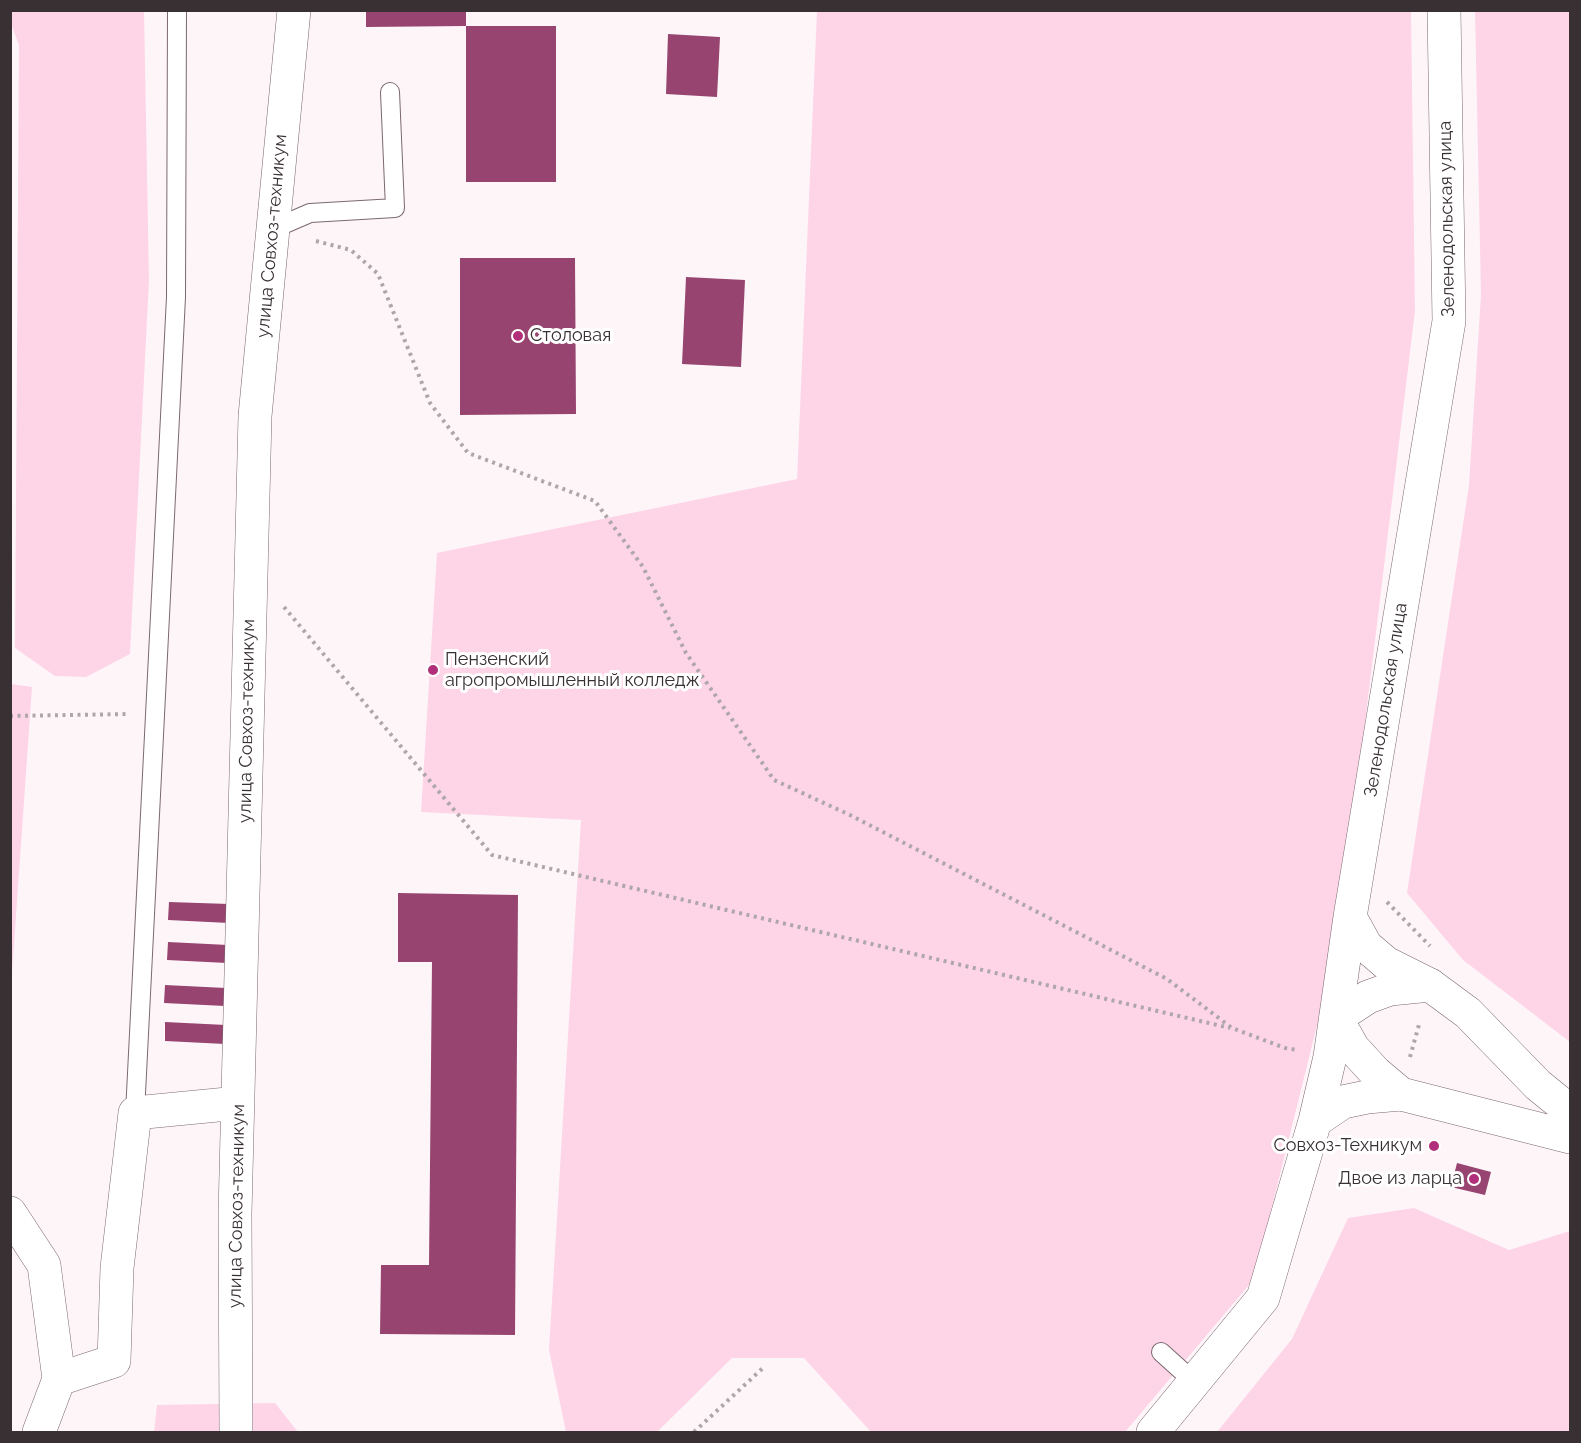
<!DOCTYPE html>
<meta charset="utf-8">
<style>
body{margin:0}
#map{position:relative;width:1581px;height:1443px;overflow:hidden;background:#fef5f9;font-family:Raleway,sans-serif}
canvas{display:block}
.frame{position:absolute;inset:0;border:12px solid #383033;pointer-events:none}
</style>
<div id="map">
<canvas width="1581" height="1443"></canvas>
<div class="frame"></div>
</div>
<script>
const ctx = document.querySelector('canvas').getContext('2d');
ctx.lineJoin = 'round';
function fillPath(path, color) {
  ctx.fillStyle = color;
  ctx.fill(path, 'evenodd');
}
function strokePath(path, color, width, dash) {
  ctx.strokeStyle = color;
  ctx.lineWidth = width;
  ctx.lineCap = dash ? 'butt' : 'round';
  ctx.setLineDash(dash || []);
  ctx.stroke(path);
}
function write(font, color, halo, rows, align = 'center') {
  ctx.font = font + ' Raleway,sans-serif';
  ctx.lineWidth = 6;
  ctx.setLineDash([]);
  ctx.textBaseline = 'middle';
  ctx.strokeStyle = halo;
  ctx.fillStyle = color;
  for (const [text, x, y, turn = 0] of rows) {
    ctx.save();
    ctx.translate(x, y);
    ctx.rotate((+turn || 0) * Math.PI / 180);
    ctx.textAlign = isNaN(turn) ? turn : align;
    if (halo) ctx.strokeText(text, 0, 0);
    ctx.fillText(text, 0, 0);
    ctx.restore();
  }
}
const green = new Path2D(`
 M11 10 144 11 149 280 130 654 86 677 55 676 15 648 19 45 11 24Z
 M817 11H1411L1415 311 1339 937 1254 1279 1125 1432H871L804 1358H732L657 1432H566L549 1350 581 820 421 812 437 553 797 479Z
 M1475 11H1570V1042L1463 960 1407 893 1469 485 1481 295Z
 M11 684 32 687 11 987 10 684Z
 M1414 1208 1509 1250 1570 1231V1432H1217L1292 1339 1348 1218Z
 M275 1403 298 1432H154L157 1405Z`);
const building = new Path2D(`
 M366 10H466V26L366 27Z
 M466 26H556V182H466Z
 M668 34 720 37 717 97 666 94Z
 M460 258H575L576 414 460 415Z
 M686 277 745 280 741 367 682 364Z
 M398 893 518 895 515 1335 380 1334 381 1265H429L432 962H398Z
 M169 902 229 904V923L168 920Z
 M168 942 228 945 227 963 167 960Z
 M165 985 226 988 225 1006 164 1003Z
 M165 1022 226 1025 225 1044 165 1041Z
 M1457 1163 1491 1172 1485 1195 1451 1187Z`);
const path = new Path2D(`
 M316 241 351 250 378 274 430 403 468 453 595 501 643 567 686 653 774 780 850 815 1167 979 1232 1028 1285 1048 1297 1050
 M284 607 492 855 1230 1028
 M10 716 130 714
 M1387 902 1430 946
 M1410 1057 1420 1021
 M694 1432 764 1367`);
const service = new Path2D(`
 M273 229 310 213 395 208 390 92
 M135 1113 176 297 177 10
 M1161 1352 1192 1380 1190 1387`);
const minor = new Path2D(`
 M1350 917 1366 946 1386 963 1430 985
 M1315 1121 1343 1102 1367 1097 1401 1094
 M10 1213 44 1265 59 1379
 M39 1432 59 1379 114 1361 117 1268 135 1113 238 1103
 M236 1432 235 1213 255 416 294 10
 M1153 1432 1263 1298 1315 1121 1330 1057 1350 917 1449 321 1444 10`);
const tertiary = new Path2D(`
 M1570 1111 1538 1085 1468 1013 1430 985 1390 989 1368 997 1336 1018 1353 1048 1375 1072 1401 1094 1570 1137`);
const markers = [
 [518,336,6,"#b12f7a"],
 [433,670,6,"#b12f7a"],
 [1434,1146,6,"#b12f7a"],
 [1474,1179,6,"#b12f7a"]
];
const streetNames = [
 ["Зеленодольская улица",1447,219,-91],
 ["улица Совхоз-техникум",272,236,-85],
 ["Зеленодольская улица",1386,700,-81],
 ["улица Совхоз-техникум",247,721,-89],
 ["улица Совхоз-техникум",237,1206,-89]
];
const poiNames = [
 ["Столовая",530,336],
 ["Пензенский",445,660],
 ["агропромышленный колледж",445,681],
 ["Совхоз-Техникум",1422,1146,"right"],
 ["Двое из ларца",1462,1179,"right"]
];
fillPath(green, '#fed5e7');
fillPath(building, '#974570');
strokePath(service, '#7b6870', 20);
strokePath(minor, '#7b6870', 34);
strokePath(tertiary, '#7b6870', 34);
strokePath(path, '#aea6a9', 4, [3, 4.5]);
strokePath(service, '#fff', 18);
strokePath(minor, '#fff', 33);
strokePath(tertiary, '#fff', 33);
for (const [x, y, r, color] of markers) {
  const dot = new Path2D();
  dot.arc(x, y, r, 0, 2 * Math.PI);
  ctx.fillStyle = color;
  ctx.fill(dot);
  strokePath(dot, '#fff', 2);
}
write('18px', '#383033', '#fff', streetNames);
write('18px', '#383033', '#fff', poiNames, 'left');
</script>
